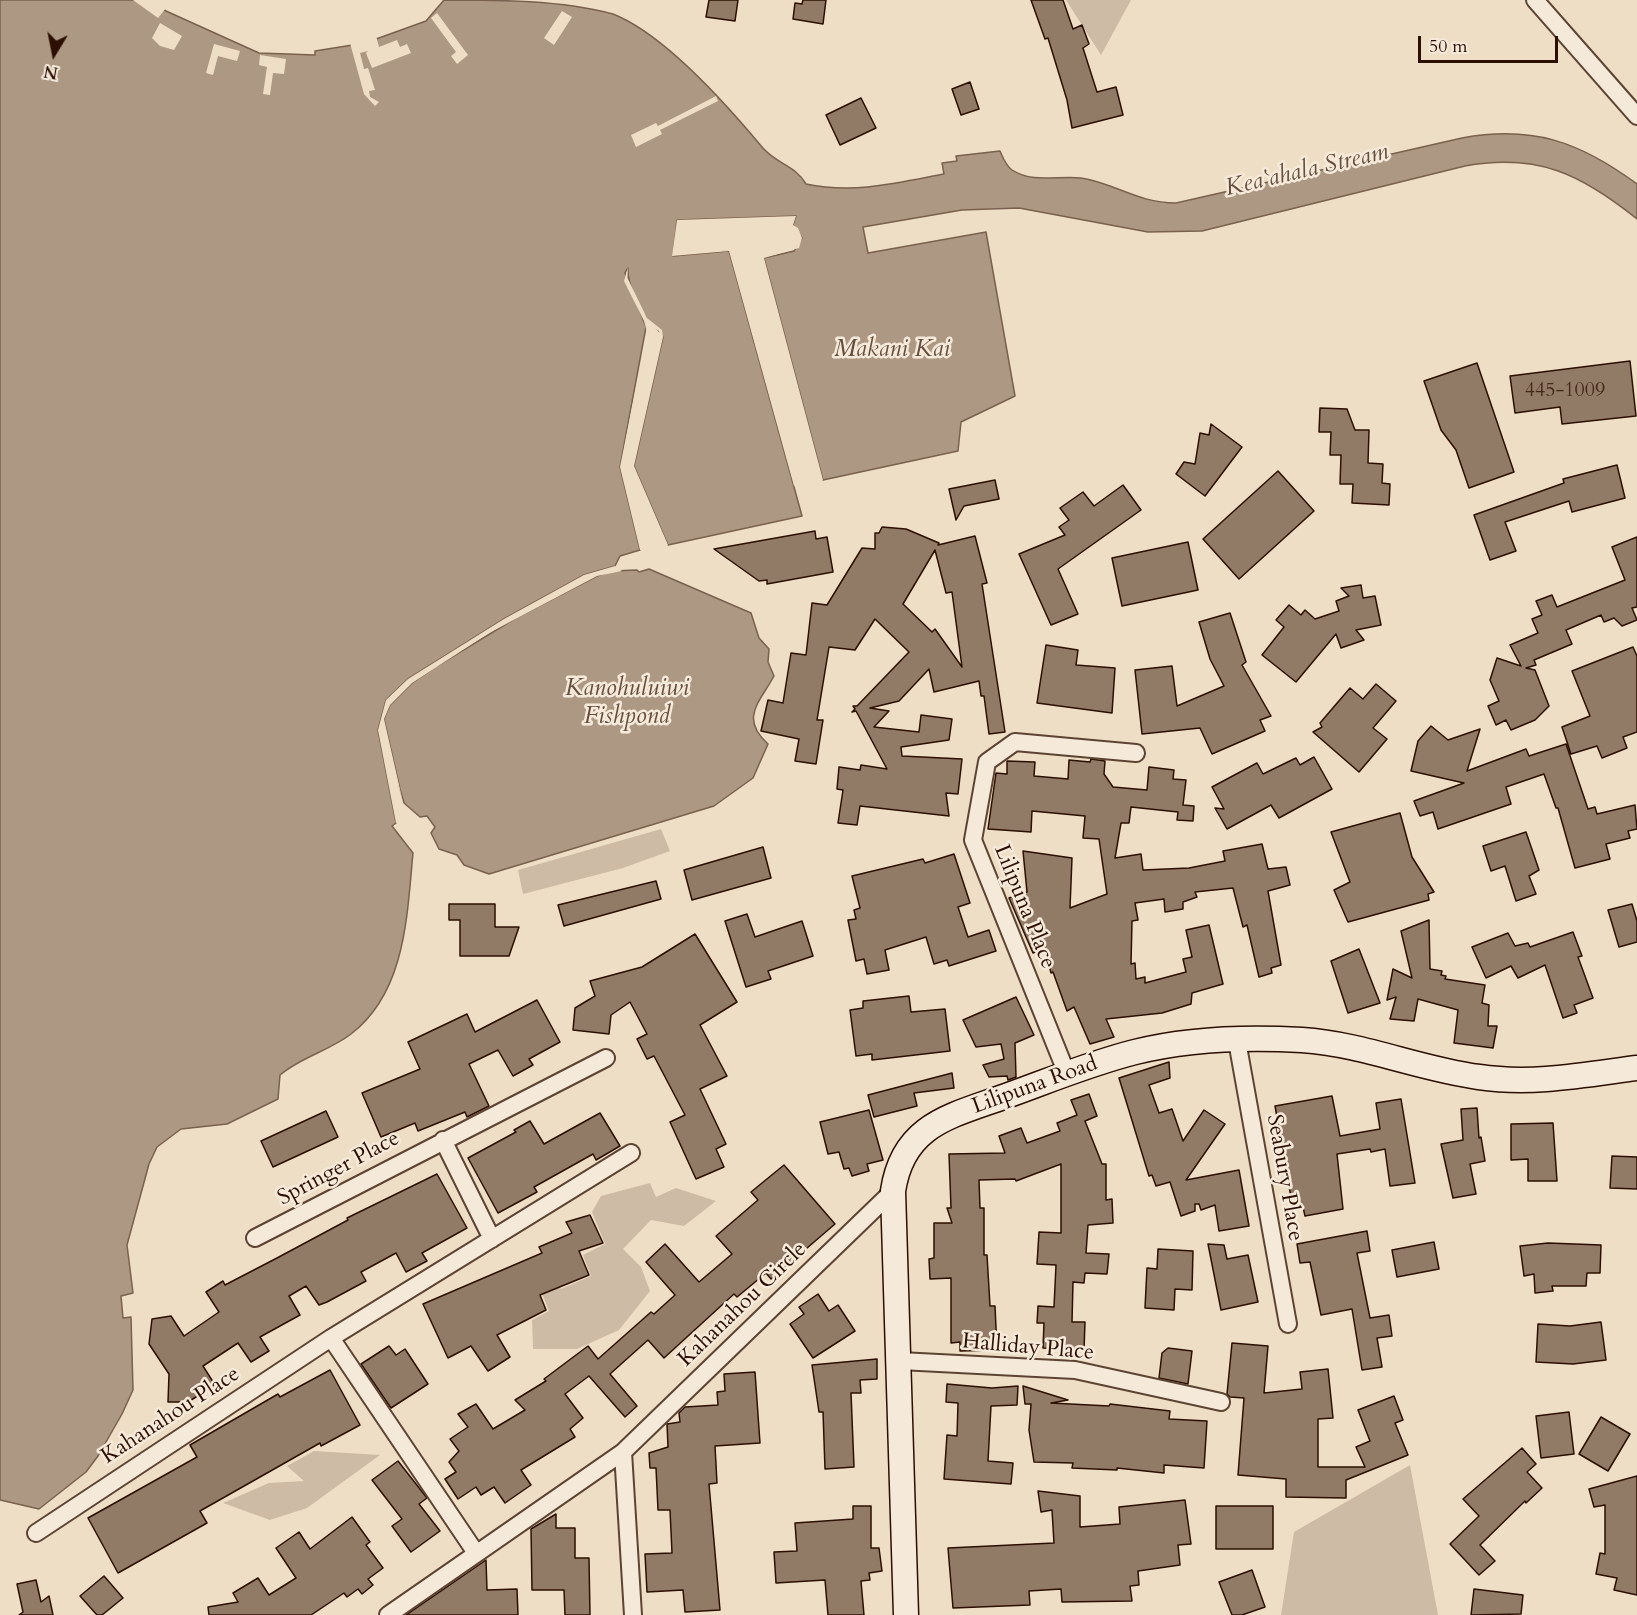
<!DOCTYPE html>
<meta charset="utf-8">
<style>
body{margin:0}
#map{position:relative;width:1637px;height:1615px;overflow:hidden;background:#efdec6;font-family:Cardo,serif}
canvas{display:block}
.north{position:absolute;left:24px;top:24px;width:60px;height:60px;-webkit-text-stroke:4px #f5eada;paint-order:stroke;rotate:190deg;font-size:16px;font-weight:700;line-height:24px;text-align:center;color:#2c0f01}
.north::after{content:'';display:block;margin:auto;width:21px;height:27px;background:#2c0f01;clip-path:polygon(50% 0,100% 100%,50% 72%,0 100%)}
.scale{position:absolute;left:1418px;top:36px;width:140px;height:27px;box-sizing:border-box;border:3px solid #2c0f01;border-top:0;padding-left:8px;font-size:18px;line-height:21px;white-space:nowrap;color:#2c0f01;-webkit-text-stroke:4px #f5eada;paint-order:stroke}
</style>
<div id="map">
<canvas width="1637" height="1615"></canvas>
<div class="north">N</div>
<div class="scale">50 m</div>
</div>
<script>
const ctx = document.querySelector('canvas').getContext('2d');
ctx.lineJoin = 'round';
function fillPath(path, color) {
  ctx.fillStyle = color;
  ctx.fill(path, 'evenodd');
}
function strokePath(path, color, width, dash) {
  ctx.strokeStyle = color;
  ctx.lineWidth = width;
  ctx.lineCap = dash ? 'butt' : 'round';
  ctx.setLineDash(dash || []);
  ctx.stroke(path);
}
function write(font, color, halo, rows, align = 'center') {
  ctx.font = font + ' Cardo,serif';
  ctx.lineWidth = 5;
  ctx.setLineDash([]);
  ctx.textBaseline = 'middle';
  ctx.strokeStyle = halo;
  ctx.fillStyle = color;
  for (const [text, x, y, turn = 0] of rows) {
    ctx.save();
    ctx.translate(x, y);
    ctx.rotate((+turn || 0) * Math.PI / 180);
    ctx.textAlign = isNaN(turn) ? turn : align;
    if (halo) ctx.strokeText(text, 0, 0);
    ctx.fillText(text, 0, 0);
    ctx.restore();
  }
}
const green = new Path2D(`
 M1066 0H1131L1101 55Z
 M661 829 670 851 623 868 523 894 518 870Z
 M650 1183 656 1197 676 1188 716 1201 684 1226 651 1220 623 1249 641 1267 650 1291 619 1330 577 1349H533L532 1320 549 1311 530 1263 545 1261 561 1289 591 1276 583 1255 605 1244 592 1212 601 1196Z
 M314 1451 380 1455 307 1508 270 1520 223 1503 269 1483 304 1481 287 1466Z
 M1410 1465 1438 1615H1281L1294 1532Z`);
const water = new Path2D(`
 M0 0H149L166 11 259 53 315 55V51L365 43 426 21 444 0C499 0 561 0 613 14 664 34 727 105 762 147 776 164 794 164 806 184 854 194 897 183 944 174L942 163 957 161 956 156 1000 151C1003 158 1006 166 1012 170 1034 184 1058 175 1081 178 1115 183 1137 203 1176 203L1462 138C1533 125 1580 142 1637 184V219C1581 174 1538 153 1465 166L1202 231 1148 232 1019 208 962 210 863 227 868 253 986 232 1015 396 961 422 958 451 823 480 764 258 794 251 802 238 793 225 796 216 677 220 673 256 729 251 802 516 668 545 634 466 663 337C659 328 652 326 647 319 639 306 627 284 628 268L625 273 646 327 620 467 640 550 620 556 615 566 584 575 504 619 408 679 386 700 378 730 396 823 392 826 413 853C407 915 406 992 351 1034 329 1051 301 1057 280 1075L278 1099 227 1124 181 1129 157 1147 149 1164 127 1245 133 1293 121 1296 123 1318 131 1317 133 1390 122 1414 98 1456 86 1472 39 1509 0 1500Z
 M649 569 751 613 759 638 769 649 768 662 774 676C760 702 739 718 768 744L753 778 714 806 489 874 464 865 457 855 439 849 431 833 435 827 427 816 420 817 404 803 400 789 384 719 390 705 412 683 437 666 516 618 597 576 612 571 637 570 639 572Z`);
const pier = new Path2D(`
 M133 0H154L166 8 158 18Z
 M562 11 572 17 554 45 544 38Z
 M437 13 468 55 457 64 451 56 456 52 431 18Z
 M160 23 182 36 174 50 160 46 152 38Z
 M376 36 379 47 397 40 400 47 407 44 411 53 372 68 366 53 368 51 360 53 364 69 368 68 375 90 369 91 370 97 379 102 375 106 364 94 350 43Z
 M214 44 240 51 237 61 218 56 213 75 206 73Z
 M260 55 286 59 284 74 273 73 270 95 263 94 267 67 259 65Z
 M716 96 718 101 660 130 662 134 636 147 631 135 656 123 658 126Z
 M796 216 793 225 798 228 802 238 799 248 764 258 823 480 820 481 761 258 763 255 796 246 799 238 791 226 792 219 679 223 676 253 731 250 797 485 794 486 729 251 672 256 677 220Z
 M628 267 627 277 647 318 662 330 663 337 634 466 668 545H665L631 466 660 337 659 331 649 325 623 467 643 550H640L620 467 647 332 644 321 624 281Z
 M615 566 622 571 597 576 489 633 412 683 390 705 384 719 404 807 382 725 381 730 399 822 396 823 378 730 386 700 408 679 504 619 584 575Z`);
const building = new Path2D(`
 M709 0H738L735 21 706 17Z
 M803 0H826L823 24 793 19 795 3 802 4Z
 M1031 0H1063L1073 29 1082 25 1089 44 1083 48 1097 92 1116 87 1123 115 1072 128 1067 100 1048 38 1045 39Z
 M970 82 979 109 961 115 952 89Z
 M861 98 876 128 840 145 826 115Z
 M1630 361 1636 416 1562 424 1560 407 1515 413 1510 376Z
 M1477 363 1514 472 1469 488 1456 450 1441 430 1424 381Z
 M1320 408 1347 409 1355 430H1369L1368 463 1383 464 1382 483 1390 484 1389 505 1352 503 1353 484H1340L1341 455H1330L1331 432H1319Z
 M1211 424 1242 447 1205 496 1176 474 1184 462 1195 464 1200 433 1209 435Z
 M1617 465 1625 498 1572 512 1569 501 1505 522 1516 551 1490 560 1474 515 1564 483 1563 479Z
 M1278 471 1314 511 1239 579 1203 539Z
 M995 480 999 499 964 506 956 520 949 489Z
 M1123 485 1141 510 1058 569 1078 614 1051 625 1019 554 1065 535 1059 527 1069 520 1060 508 1083 492 1094 506Z
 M882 527 906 529 939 543 938 545 975 536 987 583 982 584 1005 732 989 734 984 696H981L979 681 934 692 929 669 899 701 870 708 889 711 874 727 919 732 921 715 952 719 949 740 901 747 902 756 962 759 958 794 946 793 949 816 860 806 857 825 838 823 843 790 837 789 839 767 860 770 861 765 887 769 856 711 852 712 855 709 853 706H857L909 652 875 619 855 650 829 647 817 720H823L816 764 795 761 799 739 761 731 768 700 783 703 791 653 806 655 812 603 827 605 862 548 875 549V533H879ZM935 550 946 593 952 592 962 667 935 629 932 632 903 604Z
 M815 531 816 539 827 537 833 572 767 584V580L759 581 714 549Z
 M1637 537V607L1632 608 1637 620 1622 626 1614 618 1604 622 1601 615 1566 630 1572 644 1534 660 1536 665 1526 668 1535 670 1549 706 1535 720 1511 730 1506 720 1496 725 1488 706 1499 701 1490 680 1497 658 1521 666 1510 645 1538 633 1532 619 1542 615 1536 601 1552 595 1557 607 1625 580 1612 547Z
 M1188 542 1198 590 1122 606 1112 558Z
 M1361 585 1363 598 1375 596 1381 625 1356 630 1364 640 1341 648 1336 634 1296 682 1262 655 1284 627 1276 620 1289 605 1301 615 1305 610 1315 619 1339 611 1336 601 1349 596 1341 588Z
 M1230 613 1246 662 1242 665 1271 716 1260 720 1265 731 1212 754 1200 728 1142 734 1135 670 1172 666 1177 706 1224 686 1210 659 1199 622Z
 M1046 645 1078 650 1076 665 1115 668 1112 713 1037 703Z
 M1633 647 1637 656V732L1623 737 1627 748 1602 758 1597 746 1571 754 1562 727 1590 716 1572 671Z
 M1376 684 1396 701 1373 728 1387 739 1359 772 1313 732 1322 727 1320 723 1350 688 1363 699Z
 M1431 726 1448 740 1480 729 1467 771 1526 749 1529 756 1566 744 1588 809 1595 807 1597 814 1635 805 1637 829 1628 831 1630 838 1606 844 1610 859 1575 868 1558 808H1556L1544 774 1506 787 1511 804 1438 829 1433 812 1420 816 1414 801 1464 783 1411 771 1418 741Z
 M1314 757 1332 789 1279 818 1271 805 1227 829 1215 808 1224 809 1212 787 1257 763 1263 774 1296 758 1300 765Z
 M1091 759 1105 761 1104 774 1113 787 1147 790 1149 767 1174 770 1173 779 1186 780 1183 805 1194 806 1193 821 1177 820 1178 812 1131 807 1129 823H1121L1115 858 1141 854 1143 870 1189 868 1225 861 1223 851 1262 844 1268 869 1286 867 1290 885 1268 891 1281 965 1271 968 1272 973 1259 977 1247 925 1243 927 1233 888 1195 892 1197 897 1183 902V909L1165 912 1164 899 1135 903 1138 920 1132 921 1131 964 1135 963 1136 979 1145 977V983L1186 972 1183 959 1192 957 1186 930 1209 925 1223 984 1192 993 1191 1004 1162 1013 1106 1019 1114 1037 1090 1044 1074 1007 1067 1011 1053 972 1051 973 1045 948 1033 953 1009 898 1027 892 1023 851 1072 858 1070 908 1107 894 1099 839 1083 838 1085 816 1032 811 1031 832 988 829 996 773 1007 774V761L1035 762 1034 776 1068 779 1069 760 1090 762Z
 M1400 813 1412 857 1434 892 1428 894 1429 900 1348 922 1334 890 1350 882 1331 832Z
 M1526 832 1539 870 1529 876 1536 894 1516 901 1505 866 1491 871 1483 846Z
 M763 847 771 878 692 900 684 870Z
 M954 854 970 903 958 907 968 937 989 930 996 951 949 966 947 960 934 964 926 937 885 950 889 970 867 974 864 959 856 961 848 920 856 919 854 910 860 908 852 876 923 859 925 863Z
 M656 881 661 899 564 926 558 905Z
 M449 904H495V927H519L509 956H460V920H449Z
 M1632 904 1637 921V942L1619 947 1608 910Z
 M747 914 755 937 802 921 813 956 768 971 771 979 746 987 725 921Z
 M1429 920 1430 969 1442 971 1441 975 1446 976 1445 979 1485 985 1482 1003 1489 1005 1488 1026H1497L1493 1048 1454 1043 1458 1010 1418 999 1414 1021 1390 1019 1396 997 1387 1000 1393 969 1412 978 1401 931Z
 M1573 932 1582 956 1578 957 1593 998 1574 1005 1577 1013 1563 1018 1545 965 1518 978 1511 966 1486 978 1472 947 1508 933 1515 946 1528 943 1530 947Z
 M695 934 737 1002 700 1025 727 1076 700 1089 726 1144 716 1149 724 1167 696 1179 670 1122 685 1115 654 1056 647 1059 637 1039 647 1034 630 1002 611 1015 609 1034 573 1030 575 1008 595 996 590 981 642 967Z
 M1359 949 1380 1003 1348 1013 1331 961Z
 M909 996 911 1012 945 1009 950 1051 872 1060V1054L856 1056 850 1010 863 1008V1001Z
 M1016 997 1034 1035 1015 1043 1016 1077 1008 1080 1007 1076 989 1077 983 1065 1004 1059 1001 1044 976 1047 963 1020Z
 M537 1000 560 1042 529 1059 533 1065 513 1076 498 1050 469 1064 489 1106 467 1117 465 1112 418 1131 415 1123 381 1137 362 1093 420 1069 408 1042 467 1014 475 1032Z
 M1169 1062 1170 1078 1149 1085 1159 1113 1172 1109 1183 1141 1204 1110 1225 1124 1186 1180 1239 1170 1249 1226 1219 1231 1215 1205 1201 1210 1199 1204H1195V1211L1181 1216 1170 1182 1156 1186 1152 1175 1149 1176 1119 1078Z
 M952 1073 954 1088 914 1093 917 1106 874 1117 868 1095Z
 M1089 1094 1097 1116 1085 1121 1102 1164H1106V1200L1112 1199 1113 1223 1088 1225 1086 1253 1109 1254 1107 1274 1085 1273 1084 1283 1073 1282 1072 1322H1085L1084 1350 1043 1348 1044 1323H1037L1038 1306 1054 1307 1056 1265 1037 1264 1039 1232 1061 1233V1164L1016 1181 1015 1179 979 1180 980 1208H984V1255H987L990 1306H995L997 1350 960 1351V1342L951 1343V1278L930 1279 929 1259 934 1258V1223H952L947 1208H951L949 1154 1005 1153 999 1136 1021 1128 1027 1143 1060 1131 1057 1123 1077 1115 1071 1100Z
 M1332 1096 1340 1136 1380 1129 1376 1103 1401 1099 1415 1183 1390 1186 1385 1149 1371 1152 1370 1149 1337 1154 1343 1209 1305 1216 1303 1207 1293 1209 1275 1106Z
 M1477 1108 1479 1138 1481 1137 1485 1161 1470 1164 1476 1194 1453 1198 1441 1144 1463 1140 1461 1109Z
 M869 1110 883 1160 867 1164 869 1171 852 1176 849 1168 844 1169 839 1152 828 1154 820 1122Z
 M326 1111 338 1137 273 1167 261 1141Z
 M600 1113 620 1146 596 1160 593 1154 534 1187 537 1192 498 1213 468 1158 516 1132 514 1130 530 1121 544 1144Z
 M1553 1123 1557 1181H1528V1159L1511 1160V1124Z
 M1612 1156 1637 1157V1189L1610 1188Z
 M784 1165 835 1224 771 1279 766 1273 737 1297 734 1294 664 1358 648 1340 610 1374 637 1406 625 1417 589 1376 565 1394 583 1418 570 1429 575 1437 521 1470 531 1485 505 1503 494 1487 481 1495 476 1487 458 1499 445 1479 456 1472 449 1462 459 1451 450 1439 468 1427 458 1414 476 1404 493 1429 525 1410 515 1400 546 1381 544 1379 588 1346 598 1359 651 1312 654 1314 675 1295 646 1262 665 1244 699 1282 732 1254 716 1236 758 1200 751 1192Z
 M437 1174 467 1228 422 1253 427 1261 406 1272 396 1253 361 1272 366 1281 327 1302 319 1305 306 1286 289 1296 300 1315 260 1337 269 1351 251 1362 238 1343 203 1366 215 1385 188 1402H168L169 1374 149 1344 152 1319 171 1316 184 1336 219 1312 206 1292 223 1281 225 1285 277 1258 348 1220 347 1218Z
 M590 1215 603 1243 579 1251 589 1275 540 1295 546 1310 497 1335 510 1357 488 1371 471 1346 448 1358 423 1304 542 1253 539 1247 572 1233 566 1222Z
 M1367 1231 1370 1251 1357 1253 1370 1318 1389 1315 1392 1336 1377 1338 1382 1367 1362 1370 1352 1309 1321 1315 1310 1262 1300 1263 1297 1244Z
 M1434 1242 1439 1269 1397 1277 1392 1250Z
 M1548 1243 1601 1245 1600 1273H1587L1586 1286H1552L1553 1291 1535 1293 1534 1274 1524 1276 1520 1246Z
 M1208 1244 1224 1245 1227 1259 1248 1255 1258 1302 1221 1310Z
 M1158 1249 1193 1251 1192 1290 1175 1289 1174 1310 1145 1308 1147 1268 1157 1269Z
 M818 1294 829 1311 838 1305 855 1331 813 1358 790 1324 804 1314 799 1307Z
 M1601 1322 1606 1360 1573 1364 1536 1362 1538 1324 1570 1326Z
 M1232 1343 1268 1346 1264 1393 1302 1389 1300 1372 1328 1369 1333 1418 1318 1419V1467H1365L1356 1447 1370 1441 1358 1410 1394 1396 1403 1420 1395 1423 1408 1455 1346 1480V1498L1286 1497V1479L1238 1475 1244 1398 1230 1397 1227 1394Z
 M389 1346 396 1355 405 1349 428 1384 391 1408 361 1364Z
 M1168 1348 1192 1351 1188 1384 1159 1378 1162 1353Z
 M877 1359V1379L860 1380 861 1393H851L854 1467 825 1469 823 1412H819L812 1365Z
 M330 1370 360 1425 321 1446 320 1443 200 1511 207 1523 118 1573 88 1518 197 1457 190 1445 278 1394 280 1397Z
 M755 1372 760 1443 715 1446 717 1483 709 1484 720 1610 685 1612 683 1590 647 1592 645 1554 672 1553 670 1510H658L656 1468H650L649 1453 668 1447 667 1424 680 1422 679 1413 685 1407 718 1405 717 1392 725 1391 724 1374Z
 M947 1384 992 1388 1018 1386 1017 1405 991 1406 988 1461 1013 1463 1011 1484 944 1479 947 1435 957 1436 958 1403 946 1402Z
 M1023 1386 1068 1400 1051 1403 1109 1406 1110 1404 1170 1411 1169 1419 1207 1421 1204 1468 1164 1465V1473L1117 1468V1470L1072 1468 1073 1463 1034 1462 1029 1430 1031 1404H1025Z
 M1569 1412 1574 1454 1541 1458 1536 1416Z
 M1601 1417 1630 1434 1608 1471 1579 1454Z
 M1522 1448 1536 1464 1527 1472 1542 1488 1526 1503 1525 1501 1480 1545 1495 1561 1479 1575 1450 1544 1479 1516 1463 1499Z
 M398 1461 427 1498 419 1504 440 1531 411 1552 392 1526 402 1519 372 1480Z
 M1637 1476V1595L1614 1590 1617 1578 1596 1574 1600 1553 1605 1554V1505L1594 1507 1589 1489Z
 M1038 1491 1080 1496V1527L1120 1524 1119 1507 1185 1500 1191 1544 1178 1545 1180 1565 1138 1571 1139 1585 1130 1586 1132 1601 1062 1602 1061 1589 1029 1591 1030 1605 953 1608 948 1548 1054 1543 1052 1510 1041 1512Z
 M853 1506H871V1548H879L882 1571 869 1573 870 1580 861 1581 864 1615H828L825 1580 776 1583 774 1552 797 1551 795 1523 853 1519Z
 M1216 1506H1273V1549H1216Z
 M556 1514V1528H575V1558H589L590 1615H565L564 1590H532L531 1529Z
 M352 1517 370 1542 366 1545 383 1568 368 1579 373 1585 362 1594 358 1589 347 1597 344 1593 311 1615H209L208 1607 238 1602 233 1593 258 1578 269 1595 296 1578 276 1548 299 1532 310 1549Z
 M486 1560 487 1590 517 1589 518 1615H406Z
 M1252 1570 1265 1607 1242 1615H1232L1219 1582Z
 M104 1576 123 1598 102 1615H97L80 1596Z
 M36 1580 41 1602 49 1596 53 1615H19L23 1612 17 1584Z
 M1474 1589 1523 1595 1521 1614 1471 1615Z`);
const street = new Path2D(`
 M1535 0 1637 116
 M1237 1041 1288 1324
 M1067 1074 973 840 987 762 1015 742 1136 753
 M443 1140 492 1239
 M255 1238 606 1058
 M331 1338 476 1553
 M900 1361 1075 1370 1221 1402
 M623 1452 633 1615
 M36 1533 331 1338 631 1153
 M388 1615 623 1452 893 1191`);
const secondary = new Path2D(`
 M906 1615 893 1191C903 1124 951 1116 1006 1096 1048 1081 1091 1063 1135 1052 1187 1039 1248 1037 1302 1040 1363 1044 1419 1069 1479 1077 1532 1085 1584 1075 1637 1068`);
const numberNames = [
 ["445-1009",1565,391]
];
const streetNames = [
 ["Lilipuna Place",1024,907,68],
 ["Lilipuna Road",1035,1086,-20],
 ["Springer Place",339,1169,-28],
 ["Seabury Place",1284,1178,80],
 ["Kahanahou Circle",743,1305,-44],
 ["Halliday Place",1028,1348,5],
 ["Kahanahou Place",171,1416,-33]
];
const waterNames = [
 ["Keaʻahala Stream",1307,171,-13],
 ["Makani Kai",892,350],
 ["Kanohuluiwi",627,689],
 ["Fishpond",627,717]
];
fillPath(green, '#cebba5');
fillPath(water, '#ad9883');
strokePath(water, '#79614f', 1.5);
fillPath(pier, '#efdec6');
fillPath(building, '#917b67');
strokePath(building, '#2c0f01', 1.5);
strokePath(street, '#5d4332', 20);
strokePath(secondary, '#2c0f01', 27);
strokePath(street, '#f5eada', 16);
strokePath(secondary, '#f5eada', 24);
write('20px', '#452a1a', null, numberNames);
write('22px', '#2c0f01', '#f5eada', streetNames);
write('italic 24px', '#664d3c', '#f5eada', waterNames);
</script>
